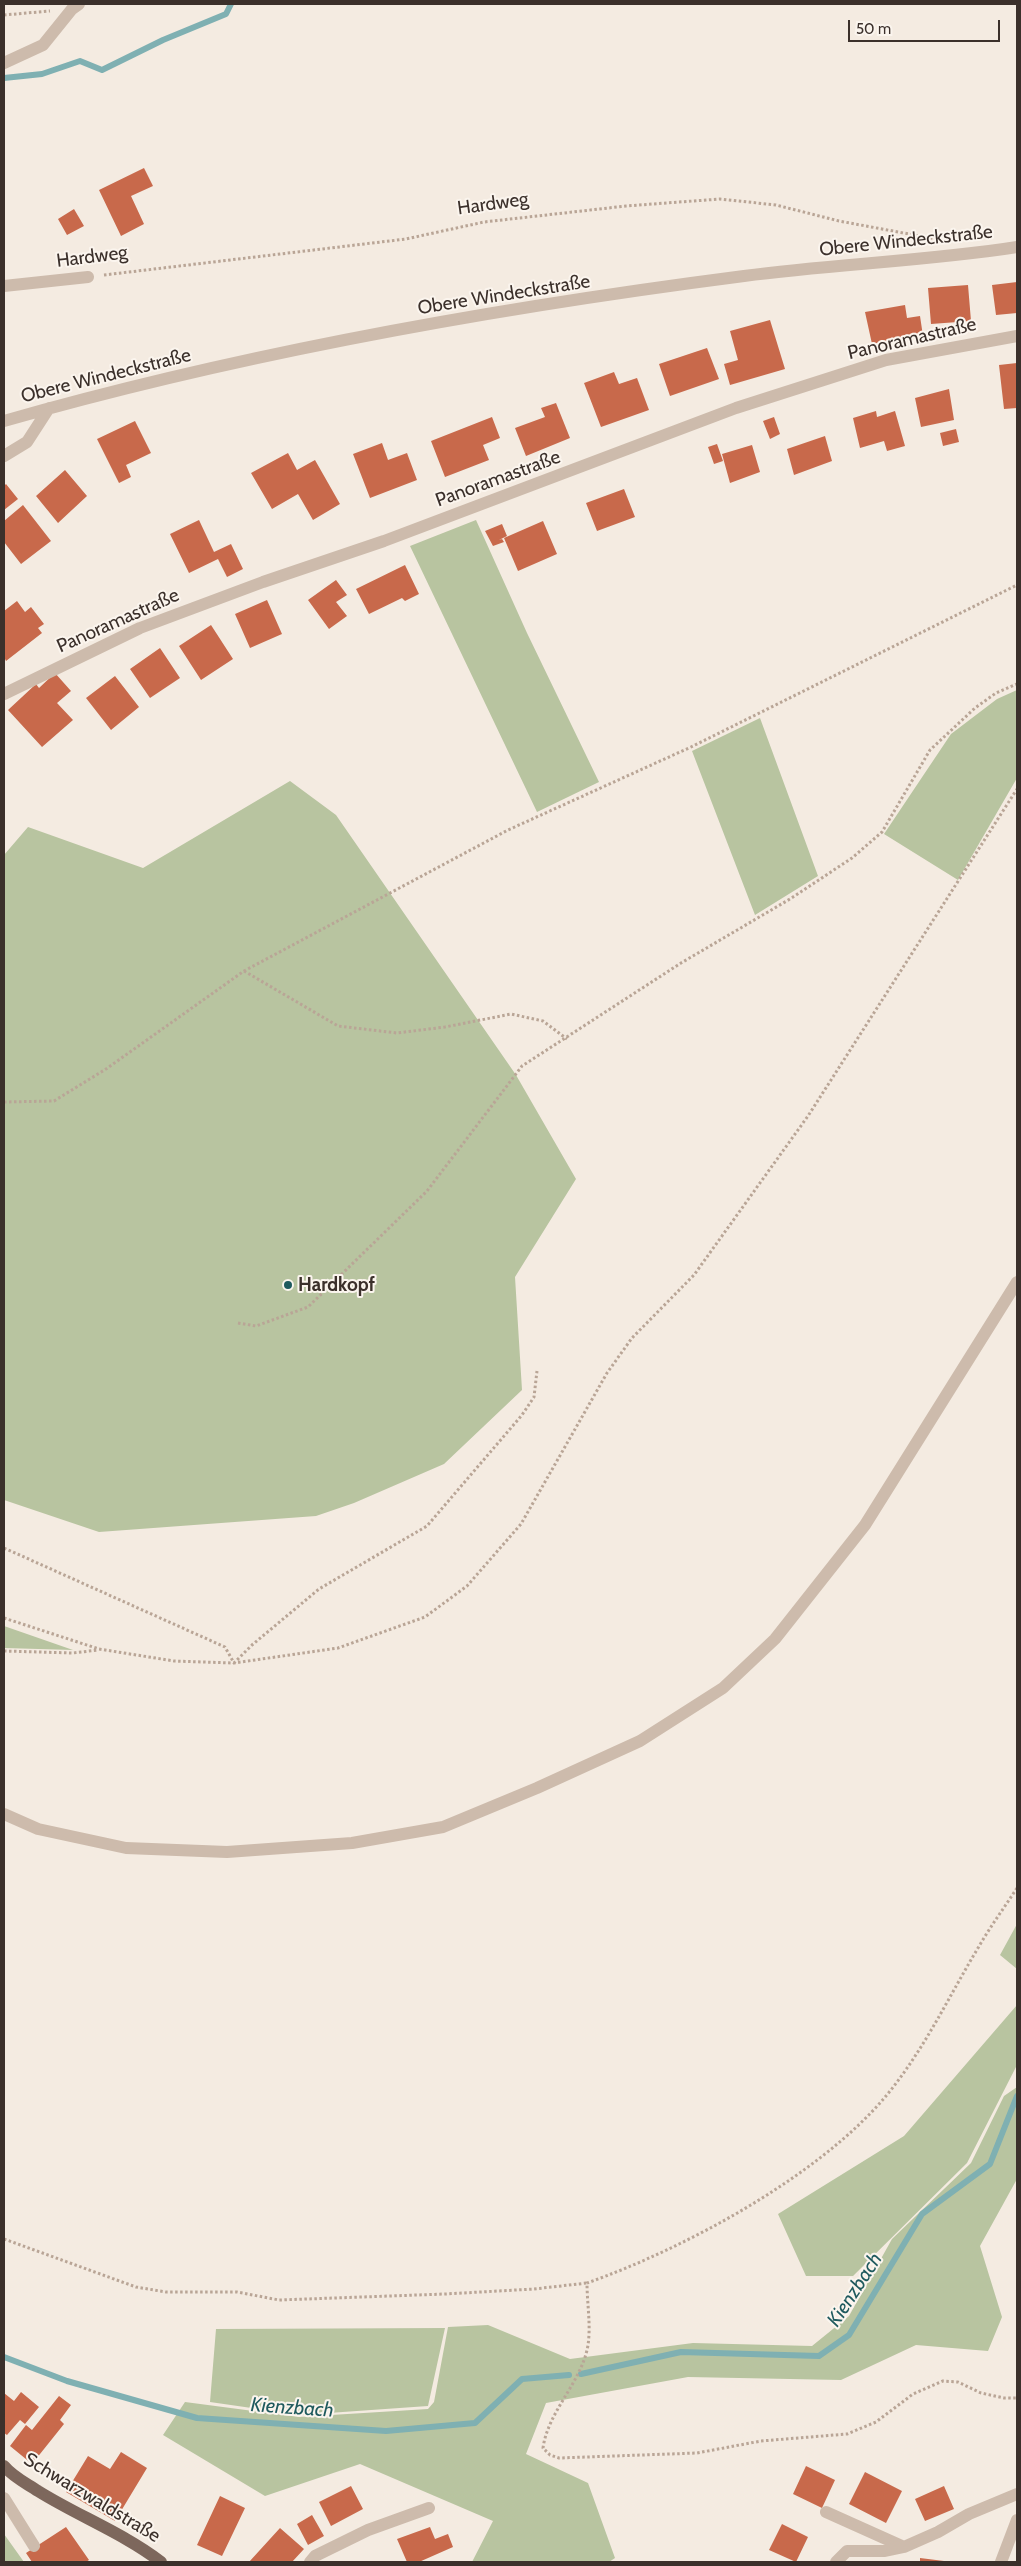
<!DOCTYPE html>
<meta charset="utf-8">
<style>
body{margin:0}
#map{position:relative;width:1021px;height:2566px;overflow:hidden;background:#f4ebe1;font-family:Cabin,sans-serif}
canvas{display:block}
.frame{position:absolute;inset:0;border:5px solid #3b302b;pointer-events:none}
.scale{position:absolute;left:848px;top:20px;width:152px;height:22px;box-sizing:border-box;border:2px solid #3b302b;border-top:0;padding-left:6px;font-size:15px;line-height:18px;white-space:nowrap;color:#3b302b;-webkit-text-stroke:4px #fbf5ee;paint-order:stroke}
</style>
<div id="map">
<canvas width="1021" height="2566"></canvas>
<div class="frame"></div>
<div class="scale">50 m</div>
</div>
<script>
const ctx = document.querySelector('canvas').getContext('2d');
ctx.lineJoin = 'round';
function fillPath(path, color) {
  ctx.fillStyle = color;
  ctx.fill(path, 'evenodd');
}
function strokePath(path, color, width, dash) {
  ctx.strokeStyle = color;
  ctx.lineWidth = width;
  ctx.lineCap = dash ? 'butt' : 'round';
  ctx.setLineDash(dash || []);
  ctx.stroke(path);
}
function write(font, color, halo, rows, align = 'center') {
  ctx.font = font + ' Cabin,sans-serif';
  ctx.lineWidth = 4;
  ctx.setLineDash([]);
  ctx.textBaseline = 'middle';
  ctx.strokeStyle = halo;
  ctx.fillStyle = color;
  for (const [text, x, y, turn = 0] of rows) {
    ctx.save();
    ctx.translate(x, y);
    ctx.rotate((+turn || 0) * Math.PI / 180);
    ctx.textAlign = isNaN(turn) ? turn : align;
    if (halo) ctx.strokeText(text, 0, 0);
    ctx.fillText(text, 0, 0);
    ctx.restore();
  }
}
const green = new Path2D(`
 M476 520 527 633 599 782 537 812 410 546Z
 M1017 690V778L958 880 884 834 951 734 997 699Z
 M760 718 818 876 755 915 692 751Z
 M290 781 336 815 516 1075 576 1179 515 1277 522 1390 444 1464 354 1503 316 1516 99 1532 4 1500V855L28 827 143 868Z
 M4 1626 73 1650 4 1648Z
 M1017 1924V1969L1000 1955Z
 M1017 2005V2065L967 2163 853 2276H806L778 2214 904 2136Z
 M1017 2087V2179L980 2246 1002 2317 988 2351 916 2345 841 2380 688 2377 546 2403 526 2454 588 2483 615 2558 609 2562H472L493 2521 360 2464 265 2496 163 2435 185 2402 299 2417 428 2409 434 2402 448 2327 488 2325 570 2359 693 2343 812 2346 849 2316 892 2239 971 2163 1004 2096Z
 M445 2328 428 2406 300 2415 210 2402 216 2329Z
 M4 2534 24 2562H4Z`);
const stream = new Path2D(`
 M4 78 42 74 80 61 102 70 163 40 226 14 231 4
 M4 2357 67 2381 197 2418 386 2431 475 2423 522 2379 569 2375
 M581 2374 681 2352 819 2356 849 2335 922 2214 990 2164 1017 2096`);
const building = new Path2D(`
 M144 168 153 186 131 196 144 224 121 236 99 190Z
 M74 209 84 226 67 235 58 219Z
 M1017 282V313L996 315 992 285Z
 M968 285 971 321 931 324 928 288Z
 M905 305 907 318 920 316 923 336 872 344 865 312Z
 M770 320 785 369 730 385 724 364 738 360 730 331Z
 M707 348 719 379 670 396 659 364Z
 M1017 363V408L1004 409 999 365Z
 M614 372 619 384 637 378 649 410 601 427 584 383Z
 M949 389 954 420 921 427 915 398Z
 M556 403 570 438 526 456 515 428 545 417 541 408Z
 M876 411 877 417 895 411 905 446 887 451 884 441 860 448 853 418Z
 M492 417 500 438 483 445 489 460 445 477 431 441Z
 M774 417 780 434 770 439 763 421Z
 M135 421 151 453 126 465 131 477 119 483 97 439Z
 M956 429 959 442 943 446 940 433Z
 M825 436 832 461 794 475 787 449Z
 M382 443 388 460 407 453 417 480 370 498 353 454Z
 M717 444 723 461 714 464 708 447Z
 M752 445 760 472 730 483 722 454Z
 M288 453 297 470 315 460 340 504 313 520 298 494 272 509 251 473Z
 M65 470 87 496 58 523 36 496Z
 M6 484 18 499 4 510V486Z
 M624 489 635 517 597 531 586 503Z
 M23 505 51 541 21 564 4 542V521Z
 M199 520 214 552 231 544 243 569 227 577 218 559 189 573 170 534Z
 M543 521 557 554 518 571 504 538Z
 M502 524 507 536 499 540 502 539 504 542 493 546 485 531Z
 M405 565 419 594 405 601 402 598 369 614 356 589Z
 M336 580 347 595 336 602 347 616 329 629 308 600Z
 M267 600 282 634 250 648 235 614Z
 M17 601 25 612 31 607 44 624 38 628 42 633 6 661 4 657V611Z
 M211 625 233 659 201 680 179 646Z
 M160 648 180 678 150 698 130 669Z
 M55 673 71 691 57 703 73 720 42 747 8 710 36 684 39 688Z
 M115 676 139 707 111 730 86 698Z
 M21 2392 39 2407 25 2424 20 2420 7 2435 4 2433V2393L14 2401Z
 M59 2396 71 2405 60 2420 64 2424 32 2464 10 2446 26 2425 32 2430Z
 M121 2452 147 2468 115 2521 66 2492 88 2456 110 2469Z
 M806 2466 835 2480 822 2508 793 2494Z
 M865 2472 902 2491 886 2523 849 2504Z
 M351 2486 363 2509 331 2526 319 2502Z
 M944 2486 954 2509 925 2521 915 2499Z
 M220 2496 245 2508 222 2556 197 2545Z
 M312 2515 324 2536 308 2545 297 2524Z
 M782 2524 808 2537 796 2562 769 2550Z
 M66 2527 89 2560 86 2562H32L26 2553Z
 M430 2527 435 2539 448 2534 453 2547 419 2562H407L397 2539Z
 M280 2528 304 2549 292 2562H249Z
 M920 2558 944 2561V2562H920Z`);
const path = new Path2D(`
 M4 15 50 11
 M104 275 406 239 484 222 626 206 720 199 776 205 839 221 936 239
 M244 971 338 1026 397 1033 445 1027 511 1014 543 1021 567 1039
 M4 1102 54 1101 106 1069 244 971 508 830 691 747 1017 585
 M238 1323 256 1326 308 1307 427 1191 522 1066 681 963 790 899 852 858 882 832 930 750 975 708 996 693 1017 684
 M4 1548 225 1647 234 1663 252 1645 319 1589 427 1526 522 1415 534 1397 537 1371
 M4 1618 99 1649 174 1661 234 1663 338 1648 425 1617 467 1586 521 1524 607 1373 632 1338 694 1275 808 1116 1017 789
 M4 1651 73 1653 98 1650
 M1017 1888C1004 1908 990 1927 978 1948 948 1998 924 2050 886 2096 819 2176 686 2248 587 2283 587 2303 591 2325 588 2345 582 2382 548 2411 543 2448L550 2455 559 2458 697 2453 761 2441 847 2434 876 2422 913 2394 943 2381 958 2382 981 2393 1004 2398H1017
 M4 2239 136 2287 166 2292H237L279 2300 445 2294 534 2289 587 2283`);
const minor = new Path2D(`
 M4 63 43 45 72 9 79 4
 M4 286 88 277
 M4 421C245 352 495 308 744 276 835 264 927 261 1017 247
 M4 456 27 442 49 408
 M4 694 140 628 263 582 384 541 736 408 886 360 1017 336
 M4 1814 38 1829 126 1848 227 1852 352 1843 443 1827 537 1788 640 1741 723 1688 775 1639 865 1525 1017 1282
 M4 2498 34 2546
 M826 2512 904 2547
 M310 2562 315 2556 368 2530 429 2508
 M836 2562 847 2551H885L904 2547 938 2532 969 2514 1017 2494
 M1001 2562 1017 2520`);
const major = new Path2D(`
 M4 2466C13 2477 26 2483 38 2491 78 2516 123 2533 161 2562`);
const markers = [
 [288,1285,5,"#1f5a5e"]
];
const streetNames = [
 ["Hardweg",493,204,-8],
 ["Obere Windeckstraße",906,241,-6],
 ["Hardweg",92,257,-7],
 ["Obere Windeckstraße",504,295,-9],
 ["Panoramastraße",912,339,-13],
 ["Obere Windeckstraße",106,376,-14],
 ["Panoramastraße",498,479,-20],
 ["Panoramastraße",118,621,-24],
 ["Schwarzwaldstraße",92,2498,31]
];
const poiNames = [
 ["Hardkopf",298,1285]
];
const waterNames = [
 ["Kienzbach",855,2290,-57],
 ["Kienzbach",292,2408,4]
];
fillPath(green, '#b8c4a0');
strokePath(stream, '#7fb0b2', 6);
fillPath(building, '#c8694b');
strokePath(path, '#b9a596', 3, [2.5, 2.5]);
strokePath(minor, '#cdbbac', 12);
strokePath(major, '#7d675c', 12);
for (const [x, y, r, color] of markers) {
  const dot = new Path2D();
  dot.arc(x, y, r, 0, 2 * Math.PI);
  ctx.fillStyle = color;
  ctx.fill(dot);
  strokePath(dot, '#fbf5ee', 2);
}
write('19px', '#3b302b', '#fbf5ee', streetNames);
write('bold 19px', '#3b302b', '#fbf5ee', poiNames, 'left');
write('italic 20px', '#1f5a5e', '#fbf5ee', waterNames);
</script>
